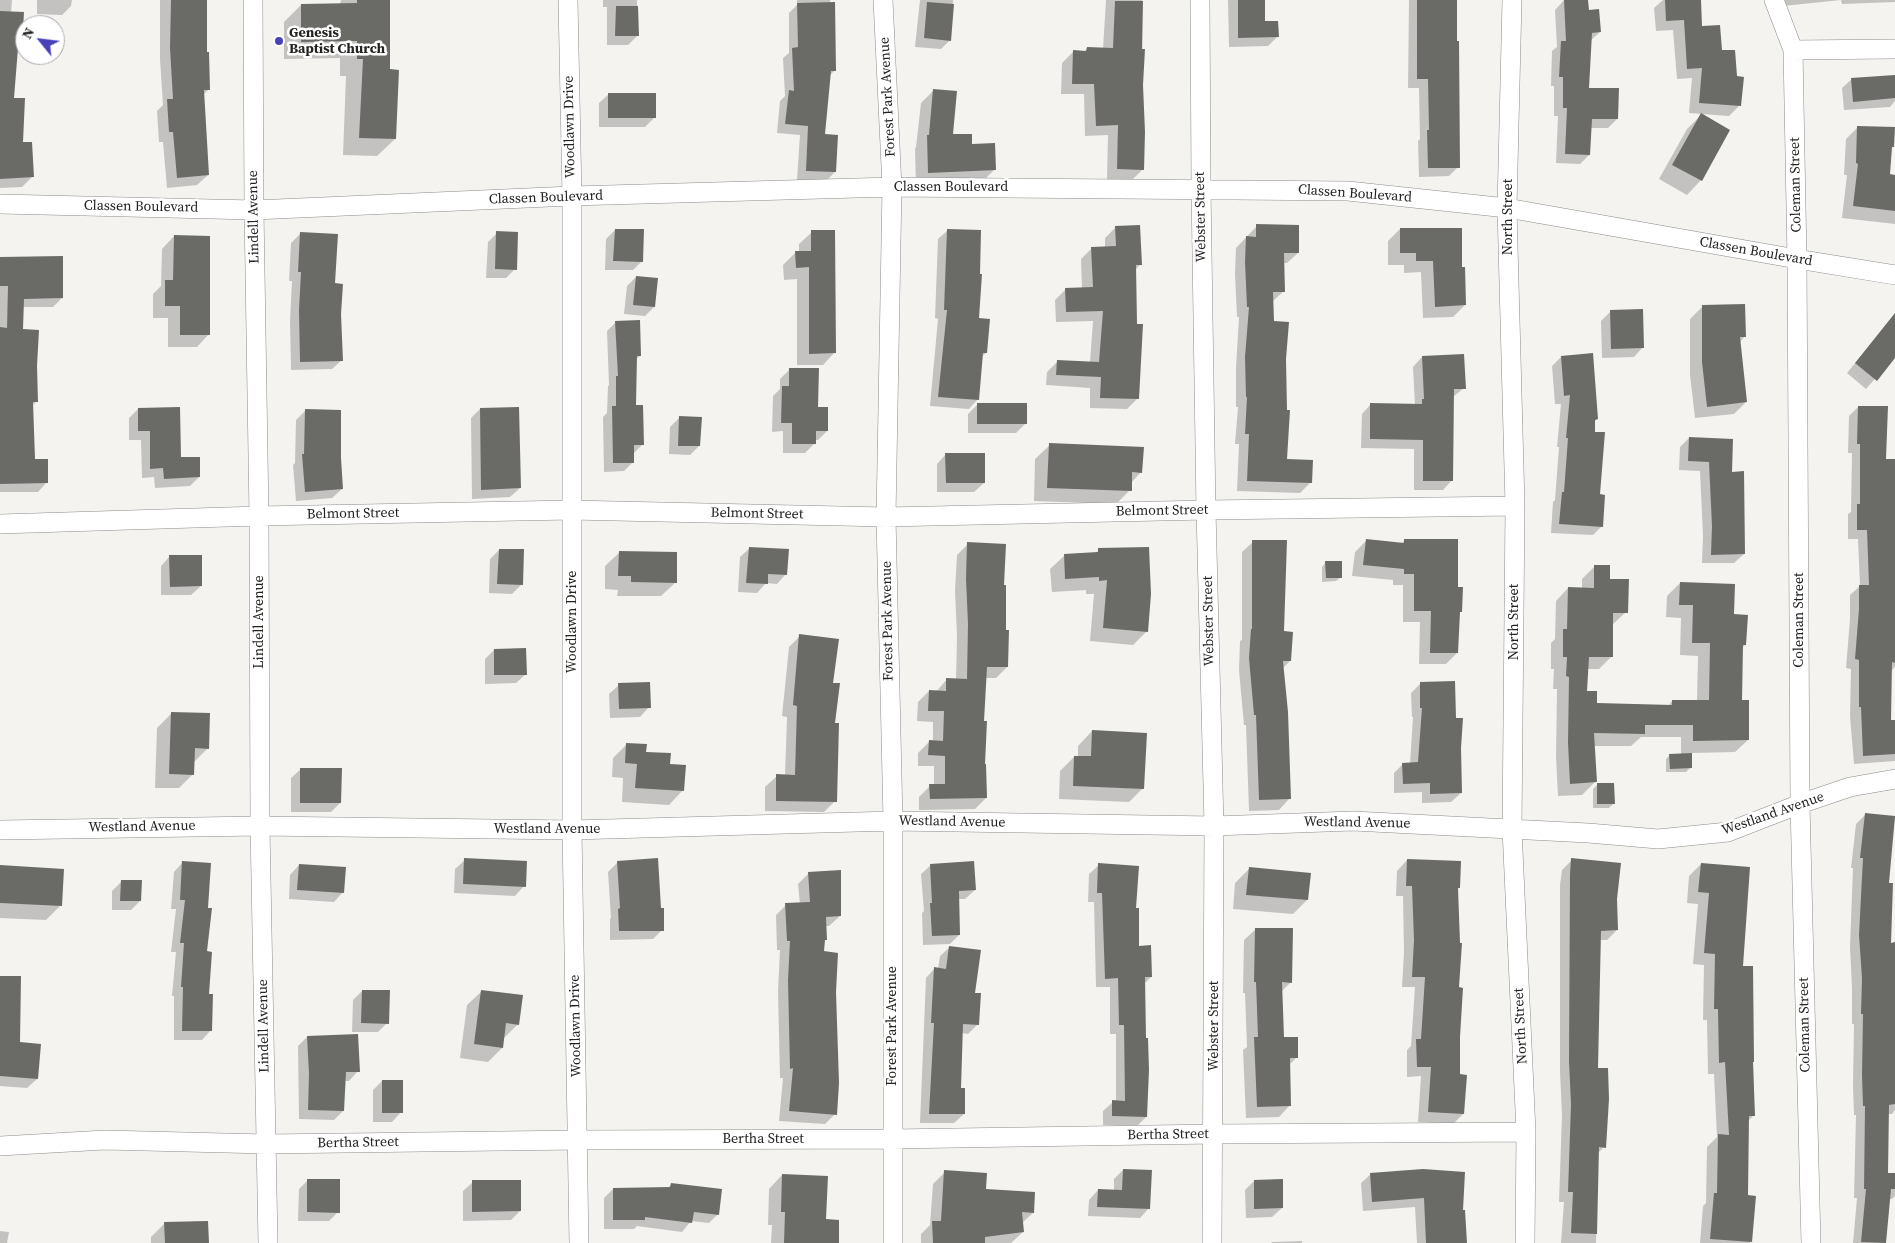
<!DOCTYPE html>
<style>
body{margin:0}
#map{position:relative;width:1895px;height:1243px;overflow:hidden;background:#f4f3f0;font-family:"Source Serif 4",serif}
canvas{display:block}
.north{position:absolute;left:15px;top:15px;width:50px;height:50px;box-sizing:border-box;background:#fff;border:1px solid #a7a7a6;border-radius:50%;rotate:299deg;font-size:14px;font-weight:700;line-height:20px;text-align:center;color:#222220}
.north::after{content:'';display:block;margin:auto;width:18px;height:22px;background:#4841b8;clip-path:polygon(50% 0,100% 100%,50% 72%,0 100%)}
</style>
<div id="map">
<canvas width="1895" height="1243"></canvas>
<div class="north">N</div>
</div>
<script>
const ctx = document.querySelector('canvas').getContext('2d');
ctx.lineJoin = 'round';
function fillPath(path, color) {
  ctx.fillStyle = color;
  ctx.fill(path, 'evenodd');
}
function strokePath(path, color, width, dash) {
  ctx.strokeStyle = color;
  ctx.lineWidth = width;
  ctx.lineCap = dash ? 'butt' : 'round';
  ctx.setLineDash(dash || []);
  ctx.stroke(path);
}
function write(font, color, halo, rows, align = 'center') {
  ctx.font = font + ' "Source Serif 4",serif';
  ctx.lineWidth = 5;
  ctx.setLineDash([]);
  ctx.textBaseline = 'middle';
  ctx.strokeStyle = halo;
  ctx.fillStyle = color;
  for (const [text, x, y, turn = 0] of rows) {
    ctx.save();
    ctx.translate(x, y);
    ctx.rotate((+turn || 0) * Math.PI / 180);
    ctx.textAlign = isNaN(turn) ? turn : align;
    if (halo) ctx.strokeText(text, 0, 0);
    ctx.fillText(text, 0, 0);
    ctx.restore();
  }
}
const shadow = new Path2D(`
 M0 0H12L11 13 20 48 16 52 12 99 22 143 32 177 22 187 0 188Z
 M37 0H72L71 6 62 15 37 14Z
 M160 0H207L206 54 209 89 203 95 208 175 197 185 167 188 163 142H159L157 111 163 105 160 59Z
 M341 0H389V71L395 139 377 156 343 155 346 76H340V58L284 59V22L301 5 340 4Z
 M603 0H637V36L628 45H607V7H603Z
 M797 0H830L835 70 829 76 823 136 835 172 826 181 797 180 800 135 777 133 780 101 785 96 783 58 789 53V13L797 5Z
 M920 0H953L950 40 941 49 915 47Z
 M1106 0H1142L1143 169 1132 180 1107 179 1108 135 1085 136 1084 94H1061L1062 63 1073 52H1084L1087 49H1103Z
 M1228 0H1265L1264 22 1277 37 1268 46 1229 47Z
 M1409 0H1453L1458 167 1449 176 1419 177 1418 141 1420 139 1419 88H1408Z
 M1564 0H1587L1588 11 1600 32 1590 41 1587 89 1617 119 1608 128H1590L1589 155 1580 164 1556 163 1558 116H1554V86H1551L1552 51 1557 47 1555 10Z
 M1663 0H1699L1701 27 1721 52 1740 105 1729 116 1689 113 1692 78 1677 79 1673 30 1656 31 1654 8Z
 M1782 0H1895V2L1842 4 1841 0 1783 6Z
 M1895 76V101L1890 107 1844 110 1842 88 1852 79Z
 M934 90 951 136 971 145 994 170 981 183 916 185 915 149 916 147 921 103Z
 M609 94 654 118 645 127H599V103Z
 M1701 115 1729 130 1701 180 1687 195 1659 179 1687 129Z
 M1858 127 1893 146 1891 148 1889 175 1895 176V224L1842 218 1847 175H1844L1846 139Z
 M1257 226 1298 253 1287 263H1283L1284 291 1272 302V322L1285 359 1286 460 1311 482 1300 493 1237 491 1239 444H1235L1238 407H1236V368L1239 317H1237L1235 274 1236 248Z
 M1116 227 1141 264 1135 270 1138 398 1127 409 1090 408V388L1046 385 1047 372 1058 361 1090 362 1093 321 1056 322 1055 300 1066 289 1082 288 1081 259 1092 248H1105V238Z
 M1400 229 1461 268 1465 305 1453 317 1423 318 1421 272 1404 273V265H1388V241Z
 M615 230 642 261 633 270H605L606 239Z
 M948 230 978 320 986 353 981 357 978 399 969 409 930 406 938 319 935 318 938 239Z
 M812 232 835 352 823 365H797V279L784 280 783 265 796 252H799V244Z
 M497 233 515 269 506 278H486L488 242Z
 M300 234 334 284 340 314 342 360 332 369 291 370 290 320 292 281H289L291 243Z
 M174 236 209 334 197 347H168V318H153V294L161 286 162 249Z
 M0 259 62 298 53 307H22V330L36 366 37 401 32 406 34 460 47 482 38 492H0Z
 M636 277 654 307 645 316 624 314 627 286Z
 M1702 307 1745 336 1740 342 1746 402 1734 414 1695 418 1690 375V319Z
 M1610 312 1643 347 1634 357 1602 358 1601 321Z
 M616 322 640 356 635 360 634 407 643 444 633 454V462L624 471 604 472 603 417 607 413 608 386 609 385 607 331Z
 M1889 322 1895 327V356L1866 389 1847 373Z
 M1422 357 1464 388 1453 397 1452 480 1443 490H1414V449L1361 448 1362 414 1371 404 1415 405 1413 367Z
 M1561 357 1597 419 1594 422 1602 526 1593 535 1551 533 1553 502 1555 500 1559 447H1557L1561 404H1555L1552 366Z
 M790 369 817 408 827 431 818 440H815V443L805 453H783V431L772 432 773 396 780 389V379Z
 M977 405 1026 423 1016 433H968V414Z
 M1858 407 1885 460H1895V667L1891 671 1890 721H1895V761L1854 764 1850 716 1851 669 1846 668 1850 619V595L1860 586 1858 539H1848V514L1851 512 1852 453H1848L1849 416Z
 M138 409 180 459 199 477 190 486 155 488 154 477 142 478 141 440H129V418Z
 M480 409 520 488 510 497 472 499 471 418Z
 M305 411 340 458 342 489 332 498 296 501 293 465 295 463 296 420Z
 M679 418 699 446 690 455 669 454 670 427Z
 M1689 438 1730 473 1744 554 1734 563H1702L1703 536 1700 471 1679 470 1680 447Z
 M1050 445 1141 472 1131 483 1130 490 1116 504 1034 501 1035 459Z
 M946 454 984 483 974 492H937V464Z
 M1405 540 1457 588 1461 611 1458 614 1457 653 1446 664H1419L1420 622H1403V585H1393V580L1352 576 1355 552 1366 541 1401 544Z
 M1253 542 1283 632 1290 661 1283 668 1289 799 1279 810 1249 811 1246 725H1244L1239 670 1240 641 1242 640V552Z
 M968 544 1003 586 1007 667 996 678H985L983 722 986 798 975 809 919 810V797L930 786H934V766H918V753L929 742H933V722L917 721 918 702 929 691 936 692 947 679 956 680 957 636 955 591 957 555Z
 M750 548 786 574 777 584 766 583 757 593 738 592 740 557Z
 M499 550 521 585 512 594 489 593 490 559Z
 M1099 550 1147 631 1133 645 1090 641 1094 594H1086V590L1052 592 1050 569 1064 556 1095 554Z
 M620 552 676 582 661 596H617L618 590 605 589V566Z
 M170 556 201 586 191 595H161V566Z
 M1326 562 1341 577 1336 581 1322 582V567Z
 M1595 566 1609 580 1626 612 1612 625V656L1599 669H1587L1586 692 1596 704 1668 706 1672 701H1697L1698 656 1680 655 1681 618 1666 617 1667 596 1680 583 1732 616 1745 645 1742 648 1740 701 1748 740 1735 752 1691 753V767L1686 772H1666V759L1670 755H1681V737H1641L1631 746H1594L1595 782 1582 795 1558 796 1556 757 1557 689H1553L1554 669H1551V643L1555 639 1556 601 1568 588 1582 589V579Z
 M800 636 832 684 835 801 824 812 765 811V787L777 776H785L787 717 782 716 789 647Z
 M494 650 526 674 516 683 485 684V659Z
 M1420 684 1455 719 1460 748 1461 793 1451 802 1422 803V792L1394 793V773L1403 764H1410L1413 717H1412L1411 693Z
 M619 685 649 707 640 717 610 718 609 694Z
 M171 714 208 748 193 763V774L179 788H155L157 728Z
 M1092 731 1143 788 1129 802 1059 799 1060 771 1074 757H1078V746Z
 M627 744 669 765 683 790 669 805 622 802 623 778 612 777 613 758Z
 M301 769 340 803 331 812H291V778Z
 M1597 785 1613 804 1609 808H1593V789Z
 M1866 814 1895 817 1887 884 1890 944 1895 943V1110L1892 1114H1888L1886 1174 1895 1175V1196L1892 1199H1889L1885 1243H1853L1857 1198H1854L1856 1115H1854L1853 1086 1854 1024H1852V988L1850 947 1853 868H1851L1856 824Z
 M465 860 524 886 515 896 454 893 455 869Z
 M1407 860 1459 888 1457 889 1459 1075 1463 1114 1453 1124 1418 1122 1421 1076 1407 1077V1050L1411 1046 1415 987H1402L1404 952 1403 896H1396L1397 871Z
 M1572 860 1616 899 1617 930 1607 940H1600L1597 1069 1604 1147 1598 1153 1596 1243H1561L1564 1202H1559L1562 1115 1560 1072V885L1562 870Z
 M183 862 206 953 211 1030 202 1040H174V996H172L176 952H171L176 909H171L174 872Z
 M618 862 660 909 662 930 653 939 610 940V919L611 918 608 872Z
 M1701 864 1741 967 1753 1061 1754 1115 1748 1121 1746 1196 1754 1197 1750 1243H1700L1703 1206 1706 1203 1707 1147 1717 1137 1714 1074H1708L1707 1020H1703L1704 965 1693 964 1698 904 1687 903 1689 876Z
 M299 865 343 892 334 902 289 899 290 875Z
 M931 865 975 890 965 899H958L959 935 950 944 923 945 922 913 924 911 921 874Z
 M1099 865 1135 909 1138 947 1151 977 1144 984 1146 1117 1137 1126 1103 1125V1111L1113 1102H1116V1034H1110V987H1096L1094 902H1088L1089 874Z
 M0 866 60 906 46 920 0 918Z
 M1249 869 1307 900 1293 914 1233 909 1235 883Z
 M809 873 840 916 829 926H825V940L823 942V952L835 992V1114L825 1124 779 1121 783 1078H780L778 991 780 950H777L776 915 786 905 800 904 798 884Z
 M121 882 140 901 131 910H112V891Z
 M1256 929 1291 982 1281 992 1282 1038 1297 1057 1289 1065 1290 1105 1279 1117 1246 1118 1243 1050 1247 1047 1245 993H1243L1244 940Z
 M950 947 974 994 978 1024 968 1034 962 1033 960 1089 964 1114 954 1123H920L926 978 935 968 938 969 940 956Z
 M0 977 19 1044 37 1079 27 1088 0 1086Z
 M362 991 387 1023 378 1032H352L353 1000Z
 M482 991 518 1024 503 1039 502 1048 488 1062 460 1058 467 1005Z
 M307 1037 358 1071 349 1081H344L343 1111 334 1120 299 1119 298 1046Z
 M382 1081 401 1112 392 1122H373V1090Z
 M1123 1170 1149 1208 1140 1218 1088 1216 1089 1200 1098 1190 1114 1191V1179Z
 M945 1172 1033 1213 1022 1223 1023 1232 1011 1243H921V1234L930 1225 933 1184Z
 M1371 1174 1461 1212 1466 1243H1417L1415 1207 1363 1211 1361 1183Z
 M782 1175 837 1243H771L772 1225H768L769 1189Z
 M308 1180 338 1212 329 1221H298L299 1189Z
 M1254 1181 1282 1208 1272 1217 1246 1218 1245 1190Z
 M473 1182 520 1211 511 1220 463 1221V1191Z
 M671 1185 718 1214 709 1223 691 1221 682 1232 637 1226 634 1229H604V1198L613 1189H667Z
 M165 1223 208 1243H151V1237Z
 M0 1231 9 1232 7 1243H0Z
 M1302 1241V1243H1271L1272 1242Z`);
const building = new Path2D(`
 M171 0H207V52H209L210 90H204L209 175 177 178 173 132H169L167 99H173L170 48Z
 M357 0H390V69L399 70 396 139 359 138 363 59H357V41L301 42V4L357 3Z
 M1238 0H1265V21H1278L1279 37 1238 38Z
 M1417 0H1457V41H1459L1460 168H1428L1427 130H1429L1428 79H1417Z
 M1564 0H1588L1589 10 1599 9 1601 32 1592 33 1589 88H1619L1618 119H1592L1590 155 1565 154 1567 108H1563V77H1559L1561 41H1566Z
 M1665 0H1701L1702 26 1720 25 1722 50H1735L1737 76 1744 77 1741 106 1699 103 1702 68 1687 69 1684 20 1666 21Z
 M1115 1H1143L1142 49H1145L1143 85 1145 132 1144 170 1117 169 1118 125 1096 126 1094 84H1072L1073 50 1086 51 1087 47 1113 48Z
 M835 2 836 71H831L825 134 838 135 836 172 806 171 808 126 785 124 789 90 794 91 792 48 798 47 797 3Z
 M927 2 954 4 951 41 924 38Z
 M616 6H638L639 36H615Z
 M0 11 24 12 22 48H18L14 98H25L23 142H32L34 177 0 179Z
 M1895 75V98L1853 102 1851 78Z
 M933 89 957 91 953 134H972V144L995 143 996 170 928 173 927 135H929Z
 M608 93H656V118H608Z
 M1701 113 1730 130 1702 181 1672 165Z
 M1857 126 1895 127 1894 147H1892L1890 174 1895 175V211L1853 206 1858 164 1856 163Z
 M1256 224 1299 225V253H1284L1285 292H1273L1274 321 1289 322 1286 359 1287 410H1290L1287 459 1313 460 1312 483 1247 481 1249 434H1245L1247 397H1246L1245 357 1249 307H1247L1245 262 1246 236 1256 237Z
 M1140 225 1142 265H1136L1137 324H1143L1139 399 1100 398 1101 377 1056 375 1057 360 1099 362 1103 311 1066 312 1065 288 1093 287 1091 247 1116 246 1115 226Z
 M1400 228H1462V267H1465L1466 305 1435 307 1433 261H1416V253H1400Z
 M615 229H644L643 262 613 261Z
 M947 229 981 230 980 274H982L979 318 990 319 987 353H983L979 400 938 397 947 310H944Z
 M811 230H835L836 353 809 354V267L796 268 795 251H811Z
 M496 231 518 232 517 270 495 269Z
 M300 232 338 234 335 283 343 284 341 314 343 361 300 362 299 310 301 272H298Z
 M174 235 210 236V335H180V306H165V280H173Z
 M63 256V298L24 299 23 329 39 330 37 366 38 402H33L35 459H48V483L0 484V327L7 328 8 286H0V257Z
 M636 276 658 278 655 307 633 305Z
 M1745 304 1746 337H1740L1747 402 1707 407 1702 362V305Z
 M1643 309 1644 348 1611 349 1610 310Z
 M1895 313V358L1877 381 1855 363Z
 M640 320 641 356H637L636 405H643L644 445H634V463H613L612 406H616V376H618L615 321Z
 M1593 353 1598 419 1595 420V432H1605L1600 494 1605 495 1603 527 1559 524 1562 492H1564L1568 438H1566L1570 395 1564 396 1561 356Z
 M1464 354 1466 389H1454L1453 481H1423V440L1370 439V403L1422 404V399H1424L1422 356Z
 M789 368H819L818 407H828V431H816V444H792V423H781L782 386H789Z
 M977 403H1027V424H977Z
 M1858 406H1888L1886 459H1895V663L1892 662 1891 720H1895V754L1863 756 1861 707H1859V660L1855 659 1859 609V585H1869L1867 530H1857V504H1860V444H1857Z
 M180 407 181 457H200V477L164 479 163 468 150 469V431H138V408Z
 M519 407 521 488 481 490 480 408Z
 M305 409 341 410V458L343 489 305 492 302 454H304Z
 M679 416 702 417 700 446H678Z
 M1689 437 1733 439 1732 472 1744 471 1745 554 1711 555 1712 526 1709 462 1688 461Z
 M1049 443 1144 447 1142 473 1132 472V491L1047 488Z
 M945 453H985V483H946Z
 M1366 539 1404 543V539H1458V587H1463L1462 612H1460L1458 653H1430L1431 611H1414V574H1404V569L1363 565Z
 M1252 540H1287L1284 631 1293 632 1291 661H1283L1288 712 1291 799 1259 800 1256 715H1254L1249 658 1251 629H1252Z
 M967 542 1006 544 1004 585H1006V630H1009L1008 667H987L984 721H987L985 764H986L987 798 930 799 929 784H945V756L928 755 929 740 943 741 944 711H928L929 690 946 691V678L967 679 968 624 966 579Z
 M749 547 789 549 787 575 768 574V584L746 583Z
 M1149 547 1151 594 1148 632 1103 628 1107 580 1099 581V577L1065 579 1064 554 1098 552V548Z
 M499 549H524L523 585 497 584Z
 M619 551 677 552V583L631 582V576H618Z
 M169 555H202V586L170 587Z
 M1325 561H1342V578H1326Z
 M1594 565H1610V579H1629L1628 613H1613V657H1589L1587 691H1597V703L1672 705V700H1709L1710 643H1692L1693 605H1679L1680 582 1735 584 1734 614 1748 615 1746 645H1743L1742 700H1749V740L1693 741V725H1645V734L1594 733 1597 782 1570 784 1568 743 1569 677 1566 676 1567 657H1563V629H1567L1568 587 1594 588Z
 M799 634 839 639 833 683H840L835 723H839L837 802 776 801V774L795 775 797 706 793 705Z
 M526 648 527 675H494V649Z
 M1455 681 1456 718H1463L1461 748 1462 793 1430 794V783L1403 784 1402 763 1418 762 1422 708H1420V682Z
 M650 682 651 708 619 709 618 683Z
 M171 712 210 713 209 749 195 748 194 775 169 774Z
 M1092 730 1147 733 1144 789 1073 786 1074 756H1091Z
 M626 743 647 744 646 752 671 753 670 764 686 765 684 791 635 788 637 764 625 763Z
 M1692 753V768L1670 769 1669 754Z
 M300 768H342L341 803H300Z
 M1597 783H1614L1615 804H1597Z
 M1865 813 1895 816 1889 883H1893L1891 943 1895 942V1104L1889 1105 1888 1173H1895V1189H1891L1886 1243 1861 1242 1866 1189H1864L1865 1106H1863L1862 1075 1863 1014H1861L1862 978 1859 935 1863 858H1860Z
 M464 858 527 861 526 887 463 884Z
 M658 858 661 908H664V931H619L618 909 620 908 617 861Z
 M1571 858 1621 863 1617 899 1618 930 1601 931 1598 1068H1608L1609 1099 1606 1148 1599 1147 1597 1234 1571 1233 1573 1192H1568L1571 1104 1569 1061 1570 875Z
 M1407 859 1461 861 1460 888H1458L1460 943H1462L1459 987 1463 988 1460 1037V1074L1467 1075 1464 1114 1428 1112 1431 1067H1417L1416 1039H1421L1425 977H1412L1414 940 1412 886H1406Z
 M182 861 211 863 208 908H212L207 951 212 952 209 994H213L212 1031H182L183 987H181L184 943H180L185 900H180Z
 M974 861 976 890 959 891 960 935 932 936 930 903H932L930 864Z
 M1098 863 1139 866 1136 908H1139V946L1151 945 1152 977H1145L1146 1038H1148L1149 1070 1147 1117 1112 1116V1100L1125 1101 1124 1025H1119L1118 978 1105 979 1102 893H1097Z
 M1701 863 1750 867 1743 966H1753L1754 1062H1753L1755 1116H1749L1748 1195 1756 1196 1752 1242 1710 1239 1714 1193H1717L1718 1134 1729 1135 1725 1062 1719 1063 1718 1009H1714L1715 954 1704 953 1709 893 1698 892Z
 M299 864 346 867 344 893 297 890Z
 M0 865 64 869 62 906 0 903Z
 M1249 867 1311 873 1308 900 1246 895Z
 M841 870V916L826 917 827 940H825L824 951 838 953 836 992 839 1083 837 1115 789 1111 793 1068 790 1069 788 980 790 941H787L785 903 810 902 808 872Z
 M121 880H142L141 901H120Z
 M1255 928H1293L1292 983 1282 982 1284 1037H1298V1058H1290L1291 1106 1257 1107 1254 1037H1258L1256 982H1254Z
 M949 946 981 950 975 993H981L979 1025 963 1024 961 1088H965V1114H929L934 1023H931L934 967 946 969Z
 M0 976H21L20 1042 41 1044 38 1079 0 1076Z
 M362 990H390L389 1024 361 1023Z
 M481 990 523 995 519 1025 506 1023 503 1048 474 1044Z
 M358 1034 360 1072H346L344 1111 308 1110 309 1074 307 1036Z
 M382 1080H403V1113H382Z
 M1123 1169 1152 1170 1150 1209 1097 1207 1098 1189 1122 1190Z
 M1423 1169 1465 1172 1463 1210H1465L1467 1243H1426L1424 1198 1372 1202 1370 1173Z
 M944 1170 987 1173 986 1189 1035 1192 1034 1213 1022 1212 1024 1232 985 1237V1243H933L932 1221H941Z
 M782 1174 828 1176 826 1219 839 1220V1243H784L785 1212H781Z
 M307 1179H340V1213L307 1212Z
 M1283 1179V1208L1254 1209V1180Z
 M472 1180H521V1211L472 1212Z
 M671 1183 722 1189 719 1215 694 1212 692 1223 645 1217V1220H613V1188L670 1187Z
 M208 1221 209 1243H165L164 1222Z`);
const street = new Path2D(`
 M253 0 254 210 259 516 260 826 268 1243
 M568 0 572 196V830L579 1243
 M883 0 892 187 886 517 893 821V1243
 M1200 0 1201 188 1206 510 1214 826 1212 1243
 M1512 0 1507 208 1515 506 1512 829 1526 1132 1525 1243
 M1774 0 1793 50 1797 259 1800 804 1811 1243
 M1793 50 1895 49
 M0 204 254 210 572 196 892 187 1348 191 1507 208 1797 259 1895 275
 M0 524 259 516 571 510 886 517 1206 510 1515 506
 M0 830 260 826 572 830 893 821 1214 826 1353 821 1588 833 1658 839 1728 832 1800 804 1850 787 1895 779
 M0 1146 105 1140 266 1144 579 1140 892 1139 1214 1134 1526 1132`);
const markers = [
 [279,41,5,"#4841b8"]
];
const poiNames = [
 ["Genesis",289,33],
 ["Baptist Church",289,49]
];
const streetNames = [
 ["Forest Park Avenue",888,97,-93],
 ["Woodlawn Drive",570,127,-91],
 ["Coleman Street",1796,185,-91],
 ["Classen Boulevard",951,187],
 ["Classen Boulevard",1355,194,4],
 ["Classen Boulevard",546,198,-2],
 ["Classen Boulevard",141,207,1],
 ["Lindell Avenue",254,217,-91],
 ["Webster Street",1201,217,-91],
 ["North Street",1508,217,-90],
 ["Classen Boulevard",1756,252,10],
 ["Belmont Street",1162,511,-1],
 ["Belmont Street",353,514,-1],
 ["Belmont Street",757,514,1],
 ["Coleman Street",1799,620,-90],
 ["Forest Park Avenue",888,621,-91],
 ["Webster Street",1209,621,-91],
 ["Lindell Avenue",259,622,-90],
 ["Woodlawn Drive",572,622,-90],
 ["North Street",1514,622,-90],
 ["Westland Avenue",1773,814,-19],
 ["Westland Avenue",952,822,1],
 ["Westland Avenue",1357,823,1],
 ["Westland Avenue",142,827,-1],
 ["Westland Avenue",547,829],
 ["Coleman Street",1805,1025,-91],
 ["Lindell Avenue",264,1026,-91],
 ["Woodlawn Drive",576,1026,-91],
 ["Forest Park Avenue",892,1026,-90],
 ["Webster Street",1214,1026,-90],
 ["North Street",1521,1026,-93],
 ["Bertha Street",1168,1135,-1],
 ["Bertha Street",763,1139],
 ["Bertha Street",358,1143,-1]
];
fillPath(shadow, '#0003');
fillPath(building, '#6a6a67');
strokePath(street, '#8b8b88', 20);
strokePath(street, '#fff', 19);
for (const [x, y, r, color] of markers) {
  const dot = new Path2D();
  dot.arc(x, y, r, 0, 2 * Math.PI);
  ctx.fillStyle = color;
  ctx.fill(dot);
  strokePath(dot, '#fff', 2);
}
write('bold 14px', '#222220', '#fff', poiNames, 'left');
write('14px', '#222220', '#fff', streetNames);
</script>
